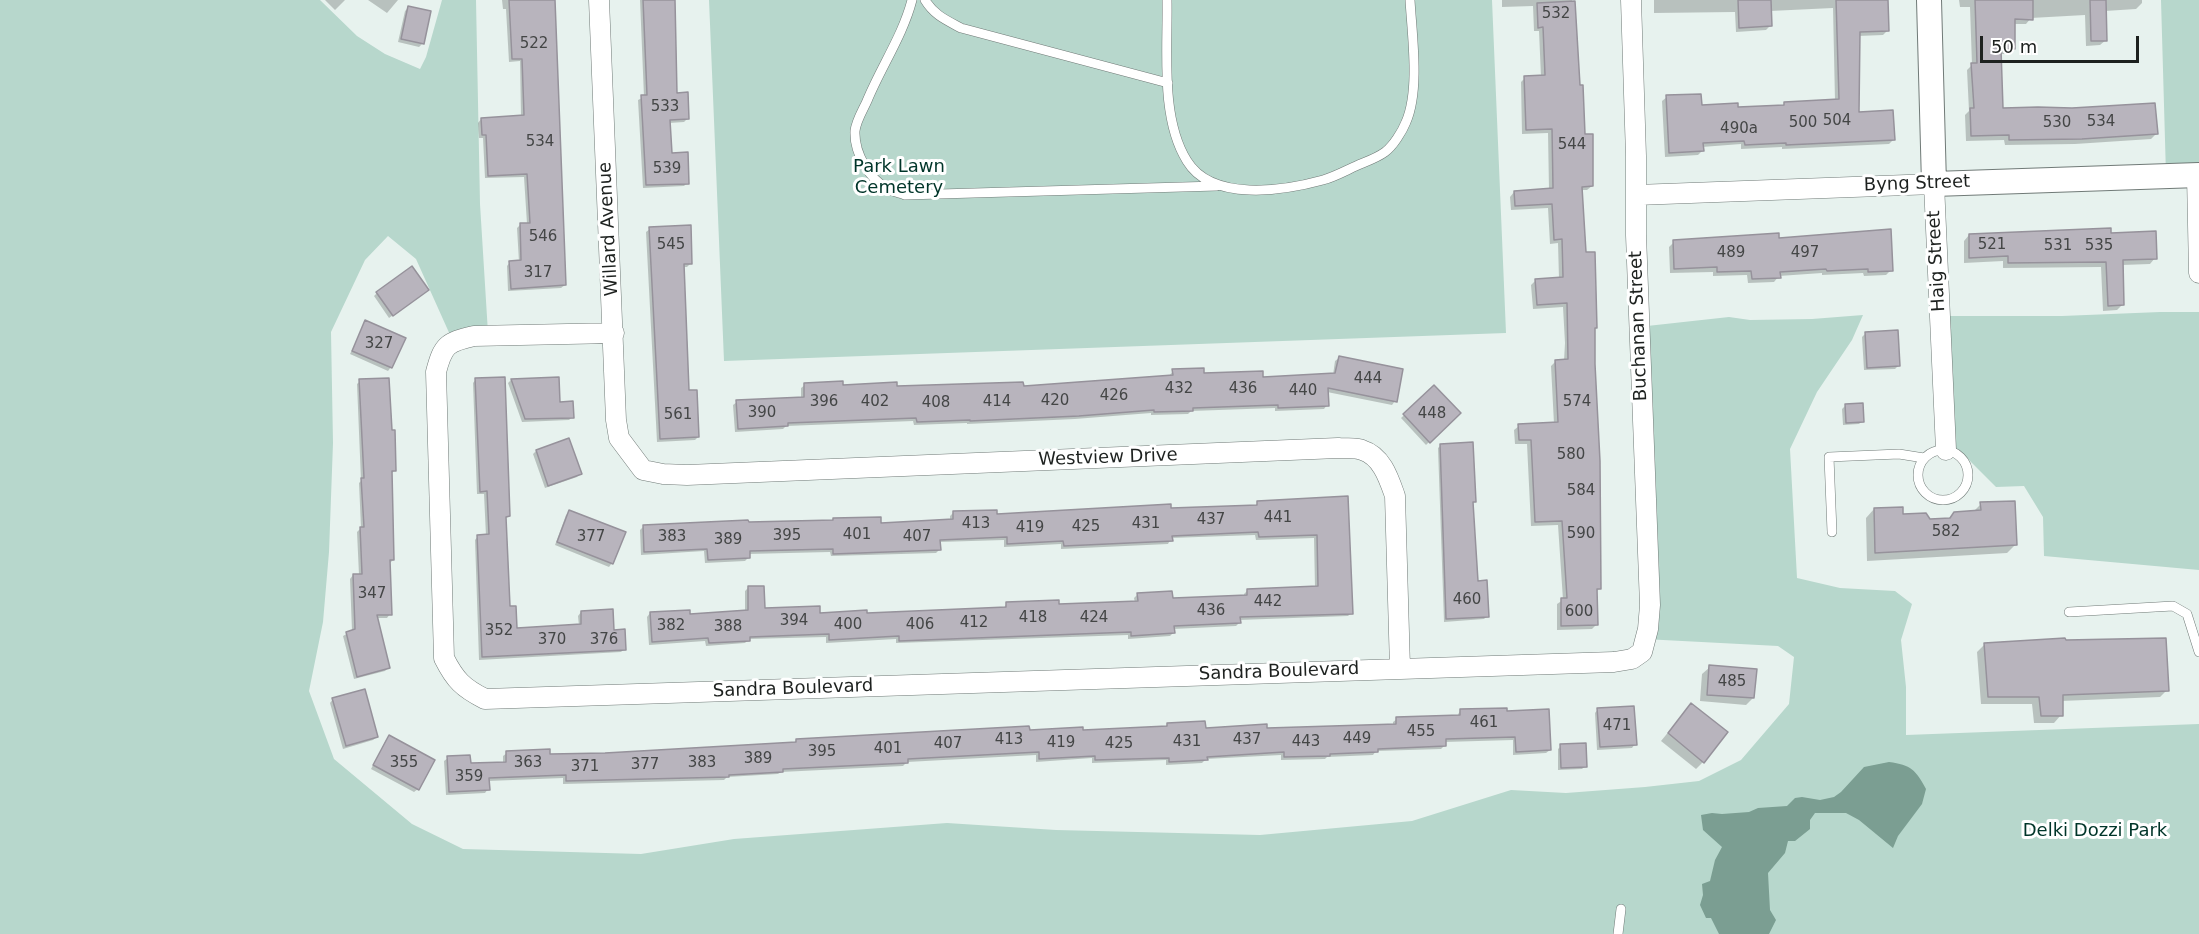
<!DOCTYPE html>
<style>
body{margin:0}
#map{position:relative;width:2199px;height:934px;overflow:hidden;background:#e7f2ee;font-family:"DejaVu Sans",sans-serif}
canvas{display:block}
.scale{position:absolute;left:1980px;top:36px;width:159px;height:27px;box-sizing:border-box;border:3px solid #1d211f;border-top:0;padding-left:8px;font-size:18px;line-height:21px;white-space:nowrap;color:#1d211f;-webkit-text-stroke:4px #fff;paint-order:stroke}
</style>
<div id="map">
<canvas width="2199" height="934"></canvas>
<div class="scale">50 m</div>
</div>
<script>
const ctx = document.querySelector('canvas').getContext('2d');
ctx.lineJoin = 'round';
function fillPath(path, color) {
  ctx.fillStyle = color;
  ctx.fill(path, 'evenodd');
}
function strokePath(path, color, width, dash) {
  ctx.strokeStyle = color;
  ctx.lineWidth = width;
  ctx.lineCap = dash ? 'butt' : 'round';
  ctx.setLineDash(dash || []);
  ctx.stroke(path);
}
function write(font, color, halo, rows, align = 'center') {
  ctx.font = font + ' "DejaVu Sans",sans-serif';
  ctx.lineWidth = 6;
  ctx.setLineDash([]);
  ctx.textBaseline = 'middle';
  ctx.strokeStyle = halo;
  ctx.fillStyle = color;
  for (const [text, x, y, turn = 0] of rows) {
    ctx.save();
    ctx.translate(x, y);
    ctx.rotate((+turn || 0) * Math.PI / 180);
    ctx.textAlign = isNaN(turn) ? turn : align;
    if (halo) ctx.strokeText(text, 0, 0);
    ctx.fillText(text, 0, 0);
    ctx.restore();
  }
}
const green = new Path2D(`
 M0 0H320L357 36 385 54 420 69 426 57 442 0H476L480 204 488 333 451 337 416 259 388 236 365 260 331 332 333 443 329 552 323 622 309 691 334 759 412 824 463 849 641 854 734 839 947 823 1056 830 1260 835 1412 821 1511 790 1566 793 1645 787 1699 781 1741 760 1789 704 1794 657 1778 646 1644 639 1638 327 1729 317 1750 320 1812 319 1863 315 1852 340 1817 392 1790 449 1797 578 1840 588 1895 591 1912 604 1901 640 1906 687V735L2199 724V934H0Z
 M709 0H1492L1506 333 724 361Z
 M2161 0H2199V173L2166 175Z
 M2160 312H2199V570L2044 556 2043 517 2024 486 1996 487 1966 457 1952 448 1938 316H2062Z`);
const water = new Path2D(`
 M1889 762C1911 765 1916 770 1926 789L1922 804 1898 836 1893 848 1859 820 1846 813H1815L1810 820V829L1795 841H1788L1785 853 1768 873 1770 910 1776 920 1769 934H1719L1711 918H1706L1700 905 1703 895 1702 884 1710 881 1715 860 1722 847 1703 830 1701 815 1712 813 1722 814 1749 812 1758 808 1787 806 1795 798 1802 797 1820 800 1834 797 1841 792 1864 767Z`);
const shadow = new Path2D(`
 M325 0H345L335 10Z
 M368 0H398L387 13Z
 M502 0H553L565 285 561 288 508 291 507 266 510 262H519L517 228 520 225 527 224 524 177 485 178 483 138H479L478 123 481 119 521 117 520 61 509 62 506 9H503Z
 M640 0H672L676 95 687 119 684 122 669 123 671 155 687 183 684 186 643 188 638 100 644 97Z
 M1502 0H1572L1578 87 1592 186 1587 190H1581L1585 254 1593 329 1600 588 1596 592V625L1592 629 1557 630V604L1563 600 1558 525 1531 526 1527 444H1515L1514 430 1519 426 1554 424 1551 366 1556 361H1564L1565 343 1563 307 1533 309 1531 285 1536 280 1559 279 1558 243 1550 244 1548 208 1511 210 1510 197 1514 192 1549 190 1548 133 1522 134 1521 82 1525 78 1541 77 1539 31H1534L1533 6 1502 7Z
 M1654 0H1886L1887 31 1883 35 1858 36 1857 114 1894 139 1889 144 1782 149V147L1741 149V144L1702 147V151L1698 155 1665 157 1662 101 1667 97 1700 106 1737 108 1782 107 1785 103 1835 101 1833 8 1770 11V26L1766 30 1736 32 1735 12 1654 13Z
 M1959 0H2142V3L2136 9 2105 11 2106 40 2100 45 2086 46 2085 15 2031 18 2026 24H2013L2014 48 2008 54H1999L2001 109 2156 134 2151 139 2075 144 2005 145 2004 140 1966 141 1965 115 1969 111 1967 70 1972 65 1970 7H1960Z
 M408 8 422 44 419 47 398 42 405 11Z
 M650 229 691 263 687 267H682L688 392 698 437 695 440 657 442 646 232Z
 M1969 235 2155 258 2150 264 2122 265 2123 304 2117 310 2103 311 2101 267 2003 268V261L1964 263V241Z
 M1778 240 1891 270 1886 275 1864 276 1863 273 1822 275V273L1779 276 1774 282 1748 283 1747 275 1713 276V272L1670 273 1669 247 1674 242Z
 M377 293H424L389 318 374 296Z
 M366 322 391 367 388 371 350 354Z
 M1866 333 1898 366 1895 369 1864 370 1862 337Z
 M1339 358 1395 401 1392 405 1327 392V405L1324 409 1275 411V408L1191 411 1188 414 1151 415V413L1075 419 967 424V423L914 425 913 421 786 426 783 429 735 432 733 405 737 402 801 398V388L805 385 896 388 1022 387 1169 376 1173 371 1262 379 1333 375 1335 361Z
 M476 379 509 516 505 519 509 607 515 630 579 626 578 616 581 612 613 631 624 649 621 652 479 660 475 540 478 536H486L484 494H477L473 383Z
 M557 379 558 403 572 417 569 420 522 422 508 383 511 380Z
 M360 381 395 470 391 474 393 560 389 564 390 614 387 618H376L388 668 385 671 354 679 343 636 352 631 350 579 353 575H359L357 532 361 528 359 483 361 481 357 384Z
 M1434 387 1459 413 1426 445 1401 418Z
 M1845 406 1862 421 1859 424 1843 425 1842 409Z
 M1441 445 1475 501 1472 504 1476 583 1487 616 1484 619 1444 622 1438 448Z
 M536 451 580 473 577 477 545 488 533 454Z
 M1346 498 1351 613 1348 616 1239 620V623L1236 626 1173 629V633L1170 636 1128 639V635L896 643V639L826 643V637L749 639 745 643 706 646 705 641 649 645 647 617 650 613 688 616 745 612V591L748 588 763 609 818 615H866L1003 609 1007 603 1058 606 1135 603 1134 598 1138 594 1171 600 1244 597V594L1248 590 1315 588 1314 538 1256 540 1255 535 1171 538 1168 544 1061 549V544L1004 547V540L939 542V550L936 553 831 556 830 552 748 554 749 557 745 561 705 563 704 551 641 555 640 530 644 526 831 521 833 519 879 525 950 521V516L953 513 996 516 1170 510 1255 506 1258 503Z
 M1981 504 2016 544 2007 553 1867 561 1866 518 1874 509 1929 521 1948 519 1954 513 1973 512Z
 M569 512 612 563 609 567 555 545 566 515Z
 M1984 645 2167 690 2160 697 2061 701V715L2054 723H2034L2032 704H1981L1977 652Z
 M1710 667 1753 698 1746 705 1700 701 1702 674Z
 M333 699 377 737 373 740 343 749 330 703Z
 M1598 709 1635 744 1632 748 1597 750 1595 713Z
 M1460 711 1506 713 1550 750 1546 753 1513 755V740L1444 742V746L1441 749 1376 751 1373 755 1327 757 1325 759 1281 760V755L1206 759 1202 763 1166 765V760L1092 763V758L1036 762V755L907 762 903 766 781 772 778 774 727 777 724 780 563 784V778L488 781V789L485 793 446 795 444 761 448 758 469 765 503 763V756L507 753 548 756 605 755 793 744 796 740 1164 728 1167 725 1204 729 1393 726V722L1397 719 1457 716Z
 M1684 713 1703 762 1696 769 1661 741Z
 M386 740 418 789 414 792 371 769Z
 M1561 746 1585 766 1582 769 1558 770V749Z`);
const building = new Path2D(`
 M509 0H555L566 285 511 289 509 261 521 260 520 223H530L527 174 488 176 486 135H482L481 118 524 115 522 59H512Z
 M643 0H675L677 93 688 92 689 119 670 120 672 153 688 152 689 184 646 185 641 95H647Z
 M1738 0H1771L1772 26 1739 28Z
 M1836 0H1888L1889 31 1860 32 1859 112 1893 110 1895 140 1786 145V143L1745 145 1744 141 1703 143 1704 151 1669 153 1666 95 1701 94 1702 105 1738 103V107L1784 105V102L1839 99Z
 M1975 0H2033V20L2015 19V49H2001L2003 108 2038 107 2072 108 2155 103 2158 134 2082 139 2009 140V135L1971 136 1970 108H1974L1971 63H1977Z
 M2090 0H2106L2107 41H2091Z
 M1575 1 1580 85H1583L1585 134H1593V186L1582 187 1586 252H1595L1597 328H1595V364L1600 461 1601 589H1597L1598 625 1561 626V598H1567L1562 521 1535 522 1531 440H1519L1518 424 1558 422 1555 360 1568 359 1567 303 1537 305 1535 279 1563 277 1562 239 1554 240 1552 204 1515 206 1514 191 1553 188 1552 129 1526 130 1524 76 1545 75 1543 27 1538 28 1537 3Z
 M408 6 431 11 424 44 401 39Z
 M691 225 692 264H684L689 390H697L699 437 660 439 649 227Z
 M2111 228V233L2156 231 2157 259 2123 260 2124 305 2108 306 2106 262 2008 263V256L1969 258V234Z
 M1891 229 1893 271 1868 272V269L1827 271 1826 269 1780 272 1781 278 1752 279 1751 271 1717 272V267L1674 269 1673 240 1779 233V238Z
 M412 266 429 290 393 316 376 292Z
 M365 320 406 338 392 368 352 351Z
 M1898 330 1900 366 1867 368 1865 332Z
 M1339 356 1403 369 1397 402 1328 388 1329 406 1278 408V405L1193 408V411L1154 412V410L1079 416 970 421V420L917 422 916 418 788 423V426L738 429 736 400 804 397V383L843 381V385L897 382V386L1023 382 1024 386 1173 375 1172 369 1204 368V373L1263 371V377L1335 373Z
 M505 377 510 516 506 517 510 606H516L517 628 581 624V611L613 609 614 630 625 629 626 650 482 657 477 535 489 534 487 491 480 492 475 378Z
 M559 377 560 402 573 401 574 418 525 419 511 379Z
 M389 378 392 430H395L396 471H392L394 560H390L392 615H377L390 668 357 677 346 632 355 629 353 574H362L360 527H364L361 478H364L359 379Z
 M1434 385 1461 413 1430 443 1403 414Z
 M1863 403 1864 422 1846 423 1845 404Z
 M569 438 582 474 548 486 536 450Z
 M1473 442 1476 502H1473L1478 581 1487 580 1489 617 1446 619 1440 444Z
 M1348 496 1353 614 1240 617 1241 623 1174 626 1175 633 1131 636V632L899 641V636L829 640V634L750 637V641L709 643 708 638 652 642 650 612 690 610V614L748 610V586H764L765 608 820 606V613L867 610V613L1006 607V602L1059 600V604L1138 601 1137 593 1172 591 1173 598 1247 595V589L1318 586 1317 535 1259 537 1258 532 1172 536 1173 541 1064 546 1063 541 1007 544V537L940 540 941 550 833 554V549L750 551V558L708 560 707 549 644 552 643 525 748 520 749 522 833 520V518L881 517V523L953 519V511L997 510V514L1171 504V508L1257 505V501Z
 M2015 501 2017 545 1875 553 1874 508 1903 507V514L1926 513 1930 519 1950 518 1954 512 1981 510 1980 502Z
 M569 510 626 532 613 564 557 542Z
 M2065 638 2066 640 2166 638 2169 691 2063 695V716H2041L2039 697H1988L1984 643Z
 M1709 665 1757 669 1754 698 1707 695Z
 M365 689 378 737 346 746 332 698Z
 M1691 703 1728 732 1704 763 1668 733Z
 M1634 706 1637 745 1600 747 1597 708Z
 M1507 708V711L1549 709 1551 750 1516 752 1515 737 1446 739V746L1378 749V752L1330 754V756L1284 757V752L1207 757 1208 760 1169 762V758L1095 760V756L1039 759V752L908 759V763L783 769V772L729 775V777L566 781V775L489 778 490 790 449 792 447 756 470 755 471 763 506 762V751L550 749V754L605 753 796 742V739L1029 726 1030 730 1083 727V730L1167 726V723L1205 721 1206 728 1267 724V728L1396 724V717L1460 715V709Z
 M389 735 435 760 419 790 373 765Z
 M1586 743 1587 767 1561 768 1560 744Z`);
const service = new Path2D(`
 M912 0C903 35 881 67 867 101 863 110 856 121 855 131 854 153 869 179 888 189 893 192 900 193 905 195L1217 186
 M925 0C934 15 946 20 961 28L1168 83
 M1167 0C1168 50 1160 118 1187 161 1212 202 1283 191 1323 180 1334 177 1345 171 1356 166 1365 162 1377 158 1385 152 1393 146 1402 132 1406 122 1420 90 1412 35 1410 0
 M1918 475a25 25 0 1 1 50 0a25 25 0 1 1-50 0Z
 M1832 532 1829 457 1899 454 1924 458
 M2069 612 2173 606 2187 614 2199 652
 M1618 934 1621 909`);
const minor = new Path2D(`
 M599 0 616 420 619 438 643 470 663 474 687 475 1338 448C1345 449 1356 447 1362 450 1382 456 1389 479 1395 496L1400 668
 M2197 175 2199 273
 M1636 195 1934 184 1946 450
 M614 333 474 336C447 342 443 345 436 372L444 658C455 680 463 688 485 699L1614 662 1632 659 1642 652 1648 629 1650 605 1636 235V156L1631 0`);
const tertiary = new Path2D(`
 M1929 0 1934 184 2199 175`);
const numberNames = [
 ["532",1556,14],
 ["522",534,44],
 ["533",665,107],
 ["504",1837,121],
 ["534",2101,122],
 ["500",1803,123],
 ["530",2057,123],
 ["490a",1739,129],
 ["534",540,142],
 ["544",1572,145],
 ["539",667,169],
 ["546",543,237],
 ["545",671,245],
 ["521",1992,245],
 ["531",2058,246],
 ["535",2099,246],
 ["489",1731,253],
 ["497",1805,253],
 ["317",538,273],
 ["327",379,344],
 ["444",1368,379],
 ["432",1179,389],
 ["436",1243,389],
 ["440",1303,391],
 ["426",1114,396],
 ["420",1055,401],
 ["396",824,402],
 ["402",875,402],
 ["414",997,402],
 ["574",1577,402],
 ["408",936,403],
 ["390",762,413],
 ["448",1432,414],
 ["561",678,415],
 ["580",1571,455],
 ["584",1581,491],
 ["441",1278,518],
 ["437",1211,520],
 ["413",976,524],
 ["431",1146,524],
 ["425",1086,527],
 ["419",1030,528],
 ["582",1946,532],
 ["590",1581,534],
 ["401",857,535],
 ["395",787,536],
 ["377",591,537],
 ["383",672,537],
 ["407",917,537],
 ["389",728,540],
 ["347",372,594],
 ["460",1467,600],
 ["442",1268,602],
 ["436",1211,611],
 ["600",1579,612],
 ["418",1033,618],
 ["424",1094,618],
 ["394",794,621],
 ["412",974,623],
 ["400",848,625],
 ["406",920,625],
 ["382",671,626],
 ["388",728,627],
 ["352",499,631],
 ["370",552,640],
 ["376",604,640],
 ["485",1732,682],
 ["461",1484,723],
 ["471",1617,726],
 ["455",1421,732],
 ["449",1357,739],
 ["413",1009,740],
 ["437",1247,740],
 ["431",1187,742],
 ["443",1306,742],
 ["419",1061,743],
 ["407",948,744],
 ["425",1119,744],
 ["401",888,749],
 ["395",822,752],
 ["389",758,759],
 ["355",404,763],
 ["363",528,763],
 ["383",702,763],
 ["377",645,765],
 ["371",585,767],
 ["359",469,777]
];
const parkNames = [
 ["Park Lawn",899,167],
 ["Cemetery",899,188],
 ["Delki Dozzi Park",2095,831]
];
const streetNames = [
 ["Byng Street",1917,184,-2],
 ["Willard Avenue",609,229,-93],
 ["Haig Street",1937,261,-93],
 ["Buchanan Street",1639,326,-92],
 ["Westview Drive",1108,458,-2],
 ["Sandra Boulevard",1279,672,-2],
 ["Sandra Boulevard",793,689,-2]
];
fillPath(green, '#b7d7cc');
fillPath(water, '#7b9e92');
fillPath(shadow, '#0003');
fillPath(building, '#b8b4bd');
strokePath(building, '#96929b', 1.5);
strokePath(service, '#707a77', 10);
strokePath(minor, '#707a77', 21);
strokePath(tertiary, '#707a77', 26);
strokePath(service, '#fff', 9);
strokePath(minor, '#fff', 20);
strokePath(tertiary, '#fff', 24);
write('15px', '#444646', null, numberNames);
write('18px', '#003529', '#fff', parkNames);
write('18px', '#1d211f', '#fff', streetNames);
</script>
